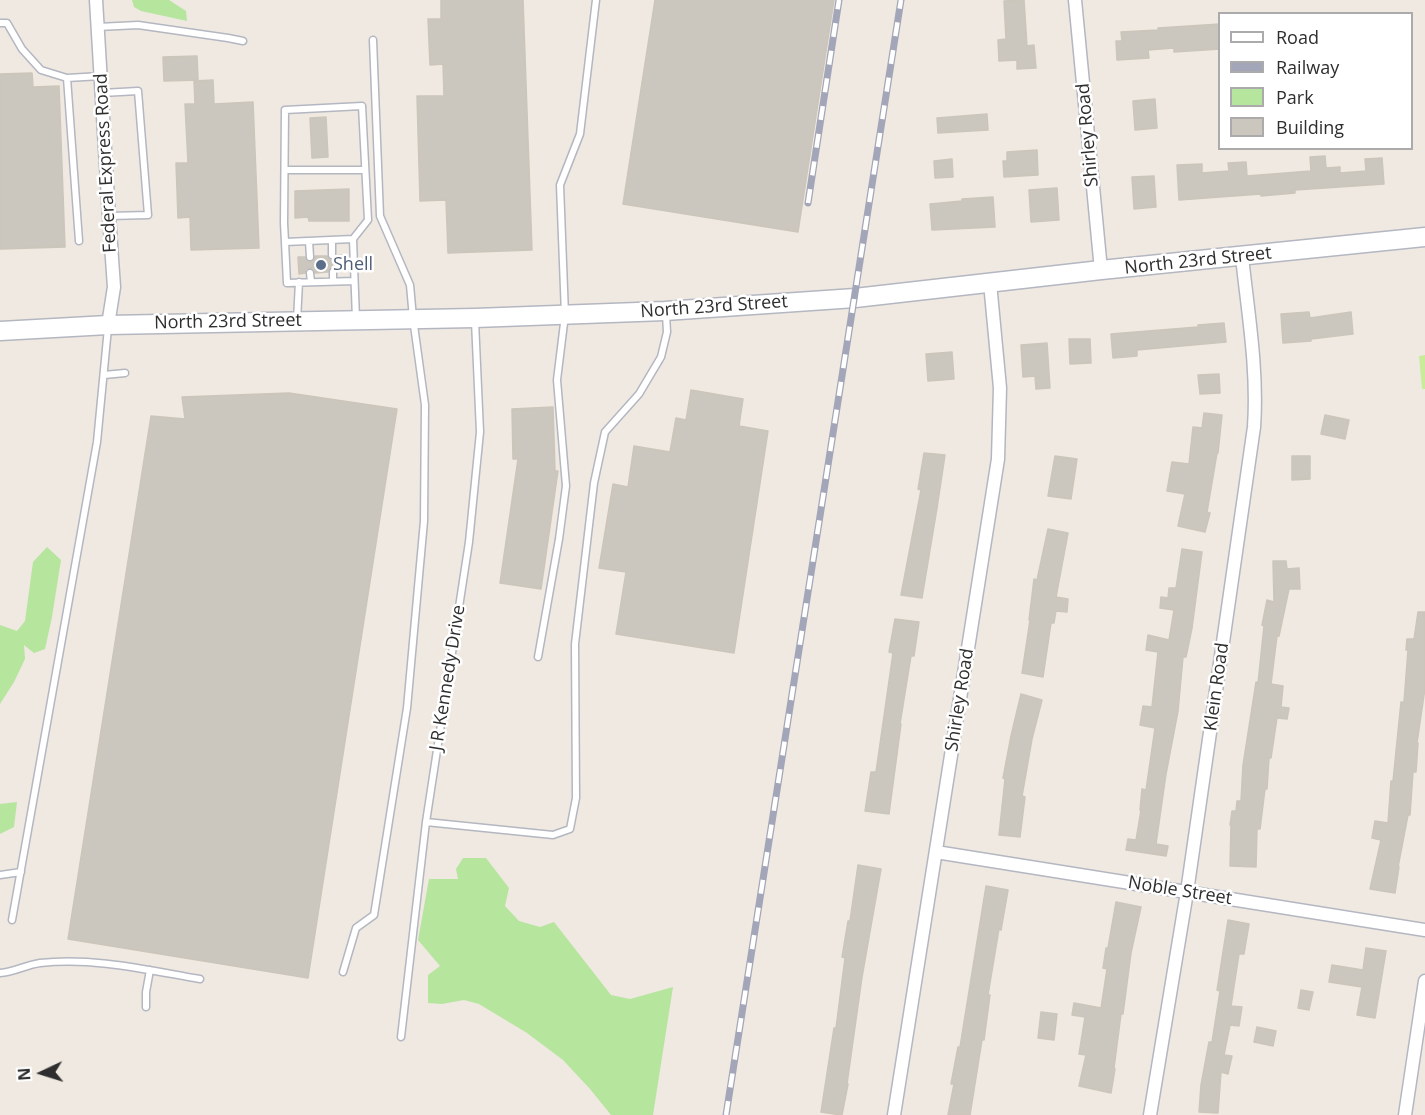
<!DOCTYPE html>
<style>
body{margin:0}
#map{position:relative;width:1425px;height:1115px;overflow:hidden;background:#efe9e1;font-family:"Open Sans",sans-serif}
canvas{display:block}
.legend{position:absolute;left:1218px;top:12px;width:195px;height:138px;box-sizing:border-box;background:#fff;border:2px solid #ababab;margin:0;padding:8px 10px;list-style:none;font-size:18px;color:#2e2e2e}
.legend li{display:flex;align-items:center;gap:12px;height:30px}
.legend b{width:30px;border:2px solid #ababab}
.north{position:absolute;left:12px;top:1043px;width:60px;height:60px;-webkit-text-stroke:4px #fff;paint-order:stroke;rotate:266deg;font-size:16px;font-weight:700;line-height:24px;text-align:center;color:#2e2e2e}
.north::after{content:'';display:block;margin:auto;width:21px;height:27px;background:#2e2e2e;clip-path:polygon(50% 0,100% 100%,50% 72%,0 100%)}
</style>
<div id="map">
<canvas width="1425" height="1115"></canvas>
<ul class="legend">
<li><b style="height:8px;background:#fff"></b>Road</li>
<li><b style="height:8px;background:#a3a6b8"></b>Railway</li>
<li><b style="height:16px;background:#b6e59e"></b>Park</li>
<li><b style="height:16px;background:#cbc7bf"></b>Building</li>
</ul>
<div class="north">N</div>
</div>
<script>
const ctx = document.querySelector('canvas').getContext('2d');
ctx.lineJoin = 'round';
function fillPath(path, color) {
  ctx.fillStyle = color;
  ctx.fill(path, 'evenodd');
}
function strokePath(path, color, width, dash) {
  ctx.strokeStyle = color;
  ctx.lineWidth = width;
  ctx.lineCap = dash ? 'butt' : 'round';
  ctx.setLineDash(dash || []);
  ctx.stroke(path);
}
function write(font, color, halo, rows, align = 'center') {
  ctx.font = font + ' "Open Sans",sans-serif';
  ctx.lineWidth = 5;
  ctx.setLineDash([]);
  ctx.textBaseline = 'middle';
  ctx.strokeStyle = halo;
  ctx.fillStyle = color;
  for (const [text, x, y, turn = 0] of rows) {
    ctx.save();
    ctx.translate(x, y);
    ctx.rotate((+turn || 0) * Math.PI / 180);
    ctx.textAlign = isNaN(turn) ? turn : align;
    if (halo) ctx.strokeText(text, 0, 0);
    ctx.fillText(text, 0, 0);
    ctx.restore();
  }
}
const green = new Path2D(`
 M132 0H169L186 11 187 21 141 11 134 7Z
 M47 547 61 560 52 617 45 649 34 653 24 645 25 659 14 682 0 704V625L17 631 25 621 33 562Z
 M17 802 14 827 0 834V804Z
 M463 858H486L509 888 505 906 519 921 540 927 554 922 611 995 630 999 673 987 653 1115H611L590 1089 563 1060 527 1033 479 1004 464 1000 442 1004 428 1003V975L440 966 418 940 429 879H458L456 869Z`);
const pitch = new Path2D(`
 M1425 355V389H1422L1419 356Z`);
const building = new Path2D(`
 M441 0H523L532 250 448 253 446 200 420 201 417 96H444L443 64 430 65 428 19H441Z
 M655 0H834L798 232 623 204Z
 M1024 0 1027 46 1034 45 1036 68 1017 69V60L999 61 998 40 1006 39 1004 1Z
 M1220 24V49L1174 52V48L1148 50 1149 58 1117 60 1116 41H1122L1121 32 1158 30V28Z
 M197 56 198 80 164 81 163 57Z
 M32 73 33 87 59 86 65 247 0 249V74Z
 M213 80 214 104 253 102 259 248 191 250 190 217 178 218 176 163H188L185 104H195L194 81Z
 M1155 99 1157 128 1135 130 1133 101Z
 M987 114 988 130 938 133 937 118Z
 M326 117 328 157 312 158 310 118Z
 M1037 150 1038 175 1004 177 1003 161H1007V152Z
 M1325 156 1326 168 1340 167V173L1366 171 1365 159 1382 158 1384 184 1295 190V193L1261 196V194L1179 200 1177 165 1202 164V173L1229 171 1228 163 1246 162 1247 176 1311 171 1310 157Z
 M952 159 953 177 935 178 934 161Z
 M1154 176 1156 207 1134 209 1132 177Z
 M1057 188 1059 220 1031 222 1029 190Z
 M349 189V221H309L308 217 295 218V191Z
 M993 197 995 227 932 230 930 204 962 201V199Z
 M337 255H344L345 271H338L336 268 332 267 329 269 328 272 315 273 314 269 310 268 306 269 305 273 299 274 298 257H305L306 260 310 262 313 261 315 256H327L329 259 333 260 336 258Z
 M1309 312 1310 318 1351 312 1353 334 1311 339V341L1283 343 1281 314Z
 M1224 323 1226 342 1137 350V356L1113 358 1111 334 1198 327V325Z
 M1069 339H1090L1091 363 1070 364Z
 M1047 343 1050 388 1036 389 1035 376 1023 377 1021 345Z
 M952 352 954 379 928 381 926 354Z
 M1219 374 1220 393 1200 394 1198 375Z
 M691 390 743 399 739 426 768 431 734 653 616 634 626 572 599 568 613 484 628 487 634 446 670 452 676 418 686 420Z
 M289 393 397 409 308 978 68 939 151 416 185 419 182 397Z
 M553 407 555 471H558L541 589 500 583 518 459H513L512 409Z
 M1204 413 1222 415 1218 453H1217L1207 512 1210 513 1205 532 1178 526 1185 494 1167 491 1172 462 1189 464 1193 427 1202 428Z
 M1325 415 1349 420 1345 439 1321 434Z
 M924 453 945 455 937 508 922 598 901 595 921 490 918 489Z
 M1055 456 1077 459 1071 499 1048 496Z
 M1292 456H1310V479L1292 480Z
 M1048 529 1068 533 1056 597 1068 599 1067 612 1056 611 1054 623H1051L1043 677 1022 673 1030 620H1029L1034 579 1037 580Z
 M1182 549 1202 552 1192 628 1186 657H1183L1178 711 1166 774 1156 844 1168 846 1166 856 1126 850 1128 839 1136 840 1141 810H1140L1142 789 1146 790 1155 728 1140 725 1143 706 1152 707 1158 652 1146 650 1148 635 1169 640 1174 610 1160 608 1161 597 1168 598 1169 588H1176Z
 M1273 561H1286L1287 569 1299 568 1300 589H1289L1279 636H1277L1271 684 1283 686 1281 707 1289 708 1287 719 1277 718 1271 758H1269L1267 789H1265L1260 829H1257L1256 867 1230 866 1231 825H1230L1232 811H1236L1237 801H1241L1243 765 1256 682 1258 683 1264 626 1262 625 1267 600 1274 602Z
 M1418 612H1425V688L1417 743H1418L1416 772H1413L1410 815H1408L1398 867H1399L1395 893 1370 889 1381 840 1372 838 1375 821 1388 823 1391 781H1393L1401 702H1404L1408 650H1406L1407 639H1414Z
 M895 619 919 622 914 656H911L900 724H901L889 814 865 811 871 772H876L893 653 889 652Z
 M1021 694 1042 700 1032 739 1022 796 1025 797 1020 837 999 835 1005 779 1003 778 1011 736Z
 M858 865 881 869 862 977 847 1084H848L842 1115H841L821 1112 834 1028H836L845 958 842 957 848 921H850Z
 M986 886 1008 890 1001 930 999 929 988 995H990L984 1040H982L970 1115H948L954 1084H951L958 1047H960Z
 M1116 902 1141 907 1131 953 1123 1014H1121L1114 1068 1115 1069 1111 1093 1079 1086 1086 1055 1079 1054 1085 1017 1072 1015 1074 1003 1101 1008 1107 969 1103 968 1106 948H1108Z
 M1228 920 1249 924 1244 954H1239L1231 1006 1242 1007 1239 1026 1230 1025 1224 1055 1232 1056 1228 1074 1221 1072 1218 1113 1199 1112 1201 1085 1209 1042H1212L1220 991 1217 990Z
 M1366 948 1386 951 1375 1018 1357 1015 1362 987 1329 982 1332 965 1363 970Z
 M1301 990 1313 992 1309 1010 1298 1008Z
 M1041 1012 1057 1014 1054 1040 1038 1038Z
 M1257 1027 1276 1031 1273 1046 1254 1042Z`);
const service = new Path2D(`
 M0 23H7L22 49 41 70 67 78 79 241
 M98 27 138 25 228 38 243 41
 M67 78 101 76
 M102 93 138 91 148 215 109 216
 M285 170H365
 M332 240V255
 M309 241 310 257
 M285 242 284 223 285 110 362 106 368 220 353 239
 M333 272V281
 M310 273 311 282
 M354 281 287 283 285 242 353 239 356 319
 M297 320 299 282
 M104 375 125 373
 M538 657 559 539 566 486 557 380 565 315 560 185 580 134 596 0
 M426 822 553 835 570 829 576 798 575 644 594 483 605 432 639 394 661 357 667 332 666 314
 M0 875 21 872
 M12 920 97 442 108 328
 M343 972 356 928 374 915 407 708 424 521 425 405 413 318 410 285 380 216 373 40
 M0 973C14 972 26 965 40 963 94 957 147 970 200 979
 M146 1007V992L150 970
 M401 1037 426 822 469 542 480 432 475 321`);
const minor = new Path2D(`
 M96 0 109 216 114 287 108 325
 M1075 0 1101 270
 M936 852 1425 930
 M894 1115 998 459 1000 388 990 283
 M1150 1115 1187 892 1254 427C1258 370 1248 313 1242 257
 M1405 1115 1425 981`);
const secondary = new Path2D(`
 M0 331 108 325 475 318 665 311 855 298 1101 270 1425 237`);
const rail = new Path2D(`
 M808 203 839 0
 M726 1115 901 0`);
const markers = [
 [321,265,6,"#5c6f8a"]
];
const streetNames = [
 ["Shirley Road",1088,135,-95],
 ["Federal Express Road",106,163,-93],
 ["North 23rd Street",1198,261,-6],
 ["North 23rd Street",714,307,-4],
 ["North 23rd Street",228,322,-1],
 ["J R Kennedy Drive",448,678,-81],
 ["Klein Road",1217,687,-82],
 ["Shirley Road",960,700,-81],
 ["Noble Street",1180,891,9]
];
const serviceNames = [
 ["Shell",333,265]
];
fillPath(green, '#b6e59e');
fillPath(pitch, '#c9ec9a');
fillPath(building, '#cbc7bf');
strokePath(building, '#cbc5ba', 1.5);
strokePath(service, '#b4b7c1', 9);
strokePath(minor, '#b4b7c1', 15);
strokePath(secondary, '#b4b7c1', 21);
strokePath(service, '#fff', 6);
strokePath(minor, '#fff', 12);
strokePath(secondary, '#fff', 18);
strokePath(rail, '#a3a6b8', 7);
strokePath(rail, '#fff', 4.5, [14]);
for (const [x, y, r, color] of markers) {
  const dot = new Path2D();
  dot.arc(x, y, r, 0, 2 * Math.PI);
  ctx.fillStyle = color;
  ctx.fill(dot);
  strokePath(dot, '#fff', 2);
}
write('18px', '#2e2e2e', '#fff', streetNames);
write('18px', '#4e5e75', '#fff', serviceNames, 'left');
</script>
